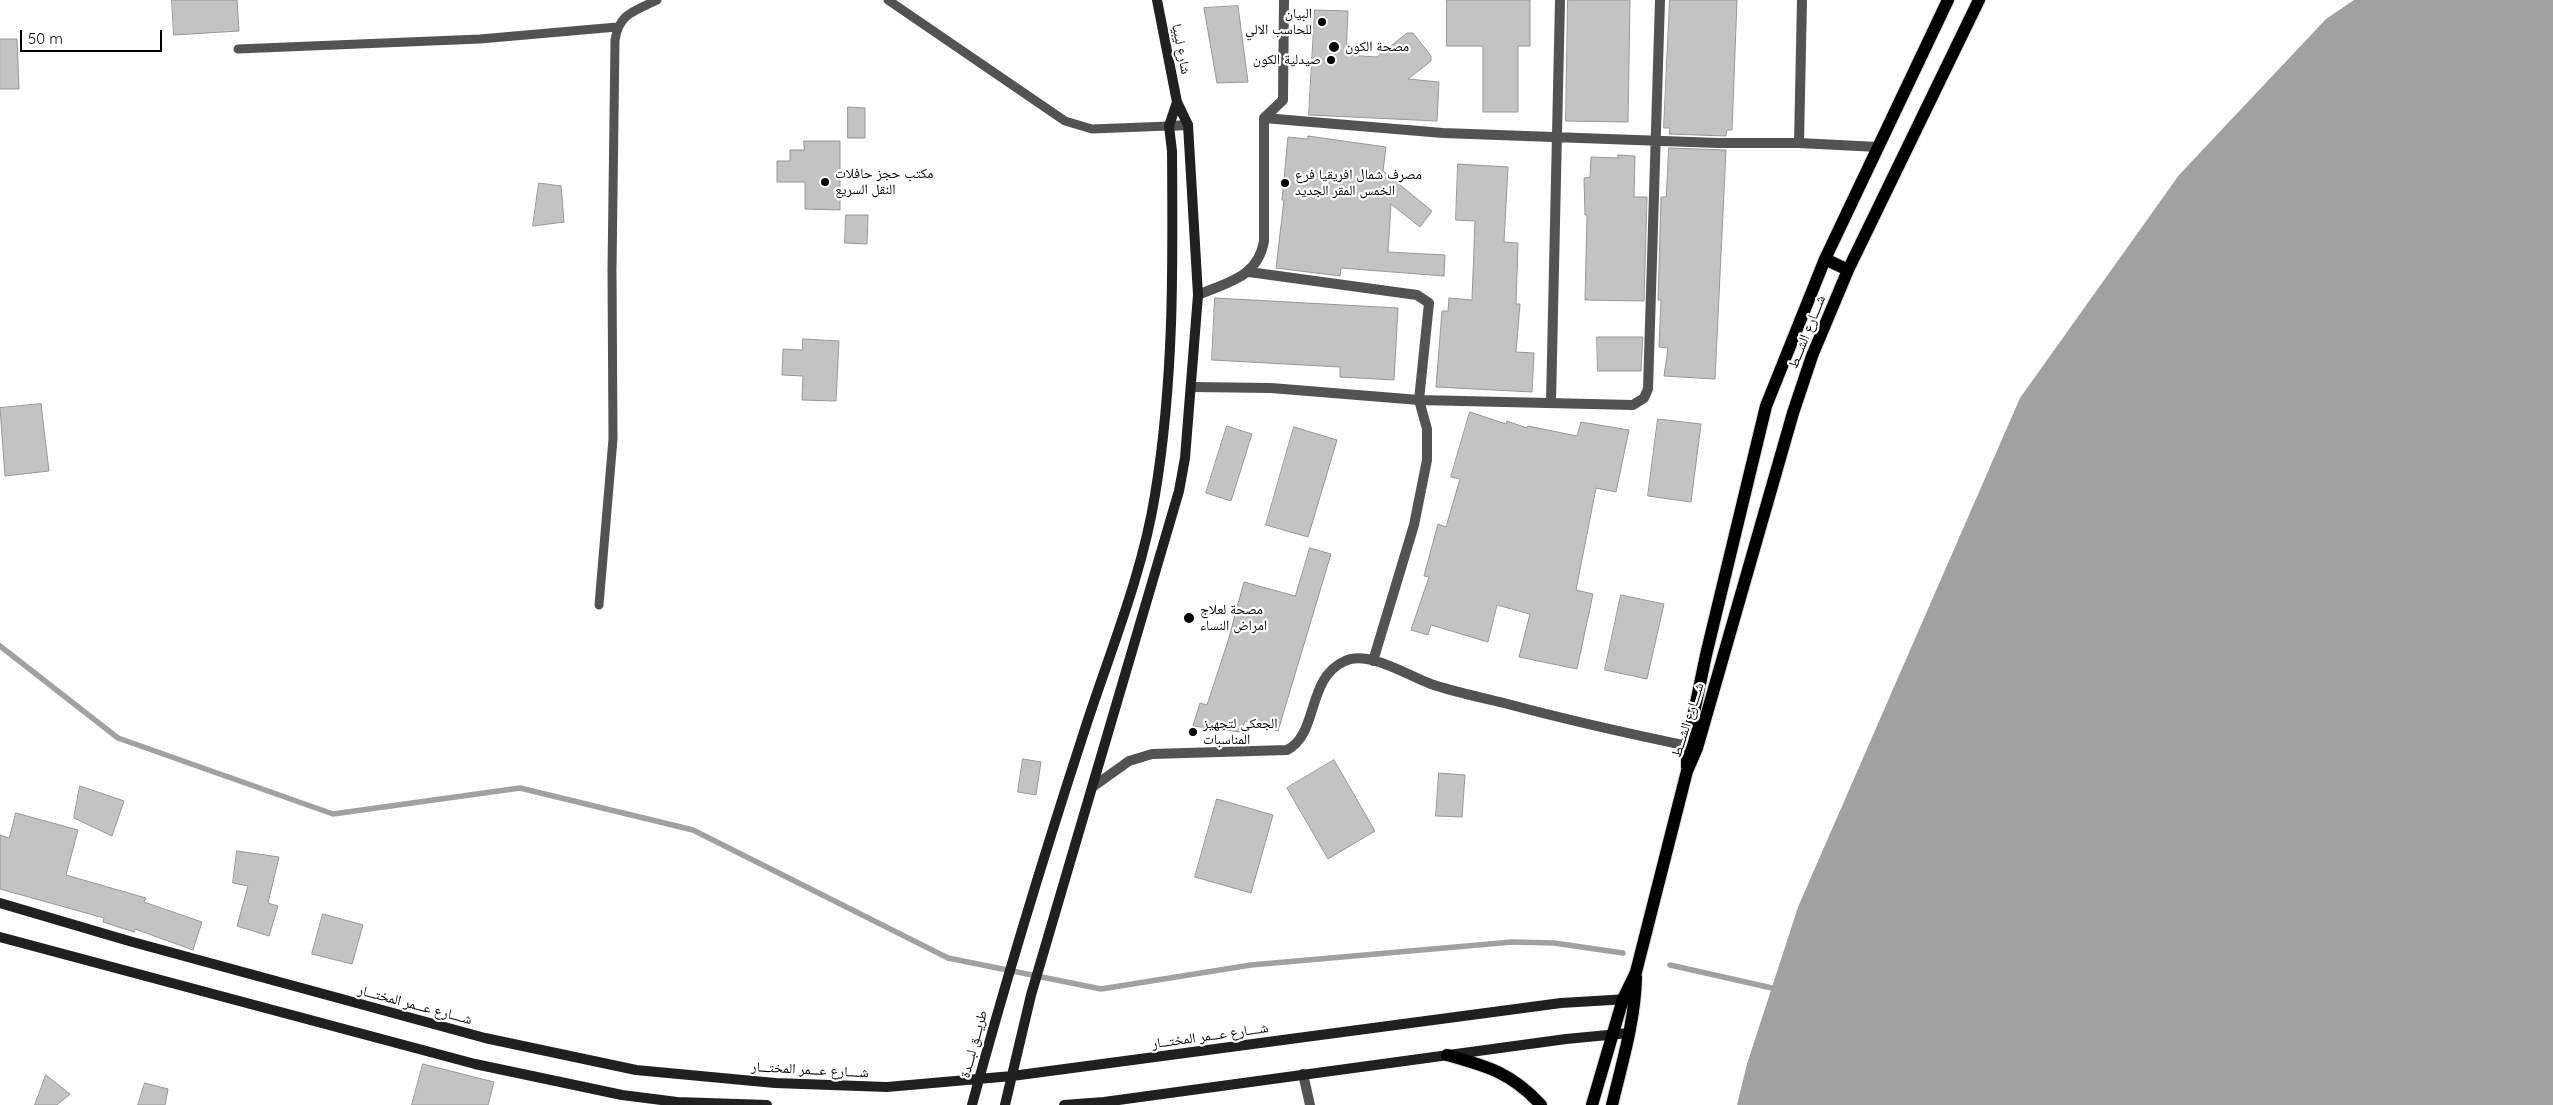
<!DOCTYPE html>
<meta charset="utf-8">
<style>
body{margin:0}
#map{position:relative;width:2553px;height:1105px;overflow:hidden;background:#fff;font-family:Quicksand,sans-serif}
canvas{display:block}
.scale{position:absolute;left:20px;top:30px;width:142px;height:22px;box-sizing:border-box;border:2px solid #000;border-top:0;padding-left:6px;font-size:15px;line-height:18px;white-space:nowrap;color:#000;-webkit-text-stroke:4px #fff;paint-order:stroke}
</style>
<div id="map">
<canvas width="2553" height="1105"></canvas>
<div class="scale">50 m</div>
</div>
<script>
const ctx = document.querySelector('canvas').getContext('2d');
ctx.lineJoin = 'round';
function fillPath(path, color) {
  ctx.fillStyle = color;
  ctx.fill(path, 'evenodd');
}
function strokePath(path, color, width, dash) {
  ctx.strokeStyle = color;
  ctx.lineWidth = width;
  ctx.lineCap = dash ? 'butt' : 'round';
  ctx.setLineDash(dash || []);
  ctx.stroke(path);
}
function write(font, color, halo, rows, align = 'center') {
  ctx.font = font + ' Quicksand,"Noto Naskh Arabic",sans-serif';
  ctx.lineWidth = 4.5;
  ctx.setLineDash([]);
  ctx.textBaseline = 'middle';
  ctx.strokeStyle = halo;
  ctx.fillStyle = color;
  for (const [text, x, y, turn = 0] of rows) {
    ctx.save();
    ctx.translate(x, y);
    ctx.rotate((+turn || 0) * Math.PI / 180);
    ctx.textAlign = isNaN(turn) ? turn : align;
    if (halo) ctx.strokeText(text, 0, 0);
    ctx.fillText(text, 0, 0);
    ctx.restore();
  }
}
const water = new Path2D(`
 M2354 0H2553V1105H1737L1747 1064 1798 907 2020 398 2179 175 2326 19Z`);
const stream = new Path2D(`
 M0 646 118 738 333 814 520 788 693 830 948 958 1101 989 1251 965 1512 942 1554 943 1623 953
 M1670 965 1772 988`);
const building = new Path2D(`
 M172 0H237L239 31 174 35Z
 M1447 0H1530V46H1518V112H1483V46H1447Z
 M1568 0H1630L1628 122 1566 121Z
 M1670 0H1737L1732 130H1727L1726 136 1669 134 1670 128H1664Z
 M1238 6 1248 82 1217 83 1204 8Z
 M1315 10 1348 11 1346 55 1377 57 1407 33H1413L1431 56V61L1408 79 1439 82 1437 121 1309 115Z
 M0 39H17L19 89H0Z
 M848 107 865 108V138H848Z
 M1308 136 1386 147 1383 171 1432 211 1420 227 1391 204 1388 252 1445 255 1444 276 1341 268 1340 276 1276 268 1284 200H1282L1288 137 1308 139Z
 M804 141H840V210L805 209V182H777V161H790V150H804Z
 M1669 148 1726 150 1715 379 1664 376 1668 348 1659 347 1661 300H1658L1661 197H1666Z
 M1618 155 1635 156 1634 197H1647L1644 301 1585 300 1587 215H1585L1584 178 1590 177 1591 157 1618 158Z
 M1458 164 1508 167 1504 242 1518 243 1516 304H1520L1516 352 1534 353 1532 392 1436 387 1442 311H1448L1449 298 1472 300 1475 221 1456 220Z
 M539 183 561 186 564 222 533 226Z
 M846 215H868L867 244 845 243Z
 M1215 298 1398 308 1394 380 1340 377V367L1212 360Z
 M1597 337H1643L1641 371H1598Z
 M803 339 839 341 836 401 802 400 803 376 782 375 783 349 802 350Z
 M41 404 49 471 5 476 0 408Z
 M1470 412 1506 424 1507 421 1527 428 1528 426 1577 436 1581 422 1629 430 1616 492 1596 488 1576 590 1593 594 1577 669 1519 657 1530 614 1497 605 1488 642 1431 625 1428 635 1411 630 1429 577 1424 576 1438 524 1446 527 1460 479 1451 477Z
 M1658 419 1701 424 1691 502 1648 496Z
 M1227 426 1252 434 1231 501 1206 493Z
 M1294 427 1337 440 1308 537 1266 525Z
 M1310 548 1331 554 1278 731 1245 721 1241 732 1193 726 1200 703 1207 705 1228 641 1244 582 1295 596Z
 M1621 595 1664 604 1647 679 1605 670Z
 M1023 759 1041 762 1036 795 1018 792Z
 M1334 760 1375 831 1328 859 1287 788Z
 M1439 773 1465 775 1462 817 1436 816Z
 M80 786 124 801 112 836 74 818Z
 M1217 799 1273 815 1251 893 1195 877Z
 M16 813 78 830 66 875 146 898 144 902 202 922 193 950 135 929 134 932 103 922 104 918 0 889V835L9 838Z
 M237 851 279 857 268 903 278 906 269 936 237 926 248 886 233 883Z
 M323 914 363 925 352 964 312 954Z
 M423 1064 494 1082 488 1105H412Z
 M46 1075 70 1094 57 1105H35Z
 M145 1083 168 1089 165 1105H138Z`);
const lane = new Path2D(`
 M888 0 1065 121 1092 129 1169 126
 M238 49 480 39 617 27
 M599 605 613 439 612 271 615 40C619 13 635 11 657 0`);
const street = new Path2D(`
 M1264 118 1443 133 1718 143H1799L1802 0
 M1169 126 1188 125
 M1799 143 1878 147
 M1249 272 1417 295 1429 303 1419 400 1427 429V460L1414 525 1373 661
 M1198 295C1228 282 1258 277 1264 241V118L1283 100 1284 0
 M1192 387 1271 388 1419 400 1633 405 1644 398 1648 389 1660 0
 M1551 402 1560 0
 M1094 786 1129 761 1152 754 1287 750C1319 734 1306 678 1345 661 1368 650 1407 675 1431 684 1454 692 1480 697 1504 703 1567 720 1630 734 1693 747
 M1303 1074 1310 1105`);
const secondary = new Path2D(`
 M0 903 129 941 485 1038 636 1070 775 1083 887 1087 1012 1076 1561 1003 1628 999
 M0 937 475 1064 622 1095 677 1102 767 1105
 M972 1105C1006 979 1044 855 1084 732 1109 654 1142 576 1155 495 1174 381 1173 266 1172 151L1169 126 1177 102
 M1005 1105 1031 995 1169 525 1179 491 1185 458 1198 295 1188 125 1177 102 1157 0
 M1064 1105 1104 1102 1566 1039 1629 1033`);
const primary = new Path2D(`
 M1825 259 1848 270
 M1687 767V746L1706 655 1766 406 1825 259 1948 0
 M1447 1055C1487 1066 1512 1073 1541 1105
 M1592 1105 1623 999 1636 972 1687 771 1697 748 1793 413 1812 356 1848 270 1979 0
 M1612 1105C1622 1063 1635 1021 1636 977`);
const markers = [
 [1322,22,5,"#000"],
 [1334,47,6,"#000"],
 [1331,60,5,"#000"],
 [825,182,5,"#000"],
 [1285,183,5,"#000"],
 [1189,618,6,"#000"],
 [1193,732,5,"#000"]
];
const poiNames = [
 ["البيان",1312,14,"right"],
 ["للحاسب الالي",1312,30,"right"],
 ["مصحة الكون",1345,47],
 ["صيدلية الكون",1321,60,"right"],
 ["مكتب حجز حافلات",835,174],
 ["النقل السريع",835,190],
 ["مصرف شمال افريقيا فرع",1295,175],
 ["الخمس المقر الجديد",1295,191],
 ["مصحة لعلاج",1200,610],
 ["امراض النساء",1200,626],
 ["الجعكي لتجهيز",1203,724],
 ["المناسبات",1203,740]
];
const streetNames = [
 ["شارع ليبيا",1181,49,79],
 ["شــــارع الشـــط",1807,332,-68],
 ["شــــارع الشـــط",1688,720,-72],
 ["شــــارع عـــمر المختـــار",415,1005,15],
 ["شــــارع عـــمر المختـــار",1210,1036,-8],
 ["طريـــق لبـــدة",974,1044,-75],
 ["شــــارع عـــمر المختـــار",810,1070,3]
];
fillPath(water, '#a1a1a1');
strokePath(stream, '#a1a1a1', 5.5);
fillPath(building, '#c3c3c3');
strokePath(building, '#979797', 1);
strokePath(primary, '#dbdbdb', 14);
strokePath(lane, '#535353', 9);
strokePath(street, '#535353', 10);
strokePath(secondary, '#202020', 10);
strokePath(primary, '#000', 12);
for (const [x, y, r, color] of markers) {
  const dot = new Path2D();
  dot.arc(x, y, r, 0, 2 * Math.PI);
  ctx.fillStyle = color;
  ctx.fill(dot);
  strokePath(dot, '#fff', 2);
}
write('14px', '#000', '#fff', poiNames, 'left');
write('14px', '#000', '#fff', streetNames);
</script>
